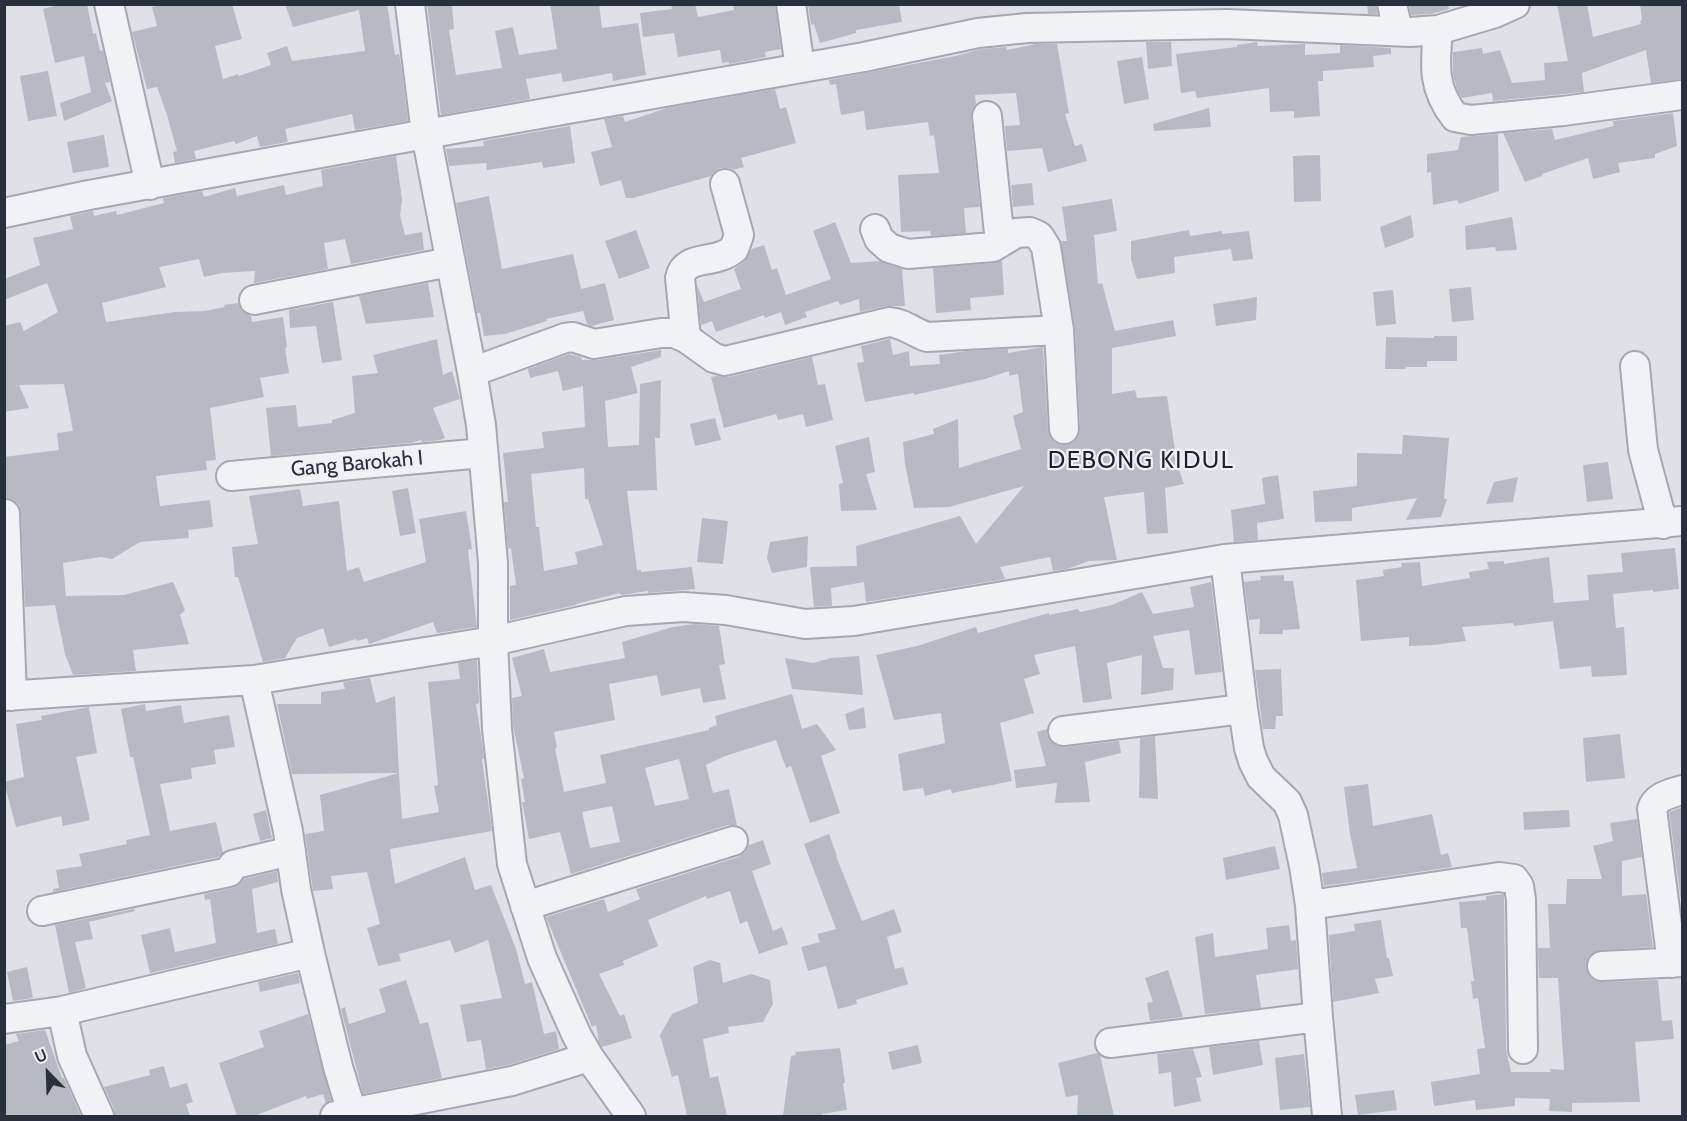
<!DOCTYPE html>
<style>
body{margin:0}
#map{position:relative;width:1687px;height:1121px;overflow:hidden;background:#dfe1e7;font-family:Cabin,sans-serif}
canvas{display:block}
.frame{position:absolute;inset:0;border:6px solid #292f3c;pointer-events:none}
.north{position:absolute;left:18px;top:1043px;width:60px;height:60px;-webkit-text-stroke:4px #eef0f4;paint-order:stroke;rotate:337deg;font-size:16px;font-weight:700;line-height:24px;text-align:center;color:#292f3c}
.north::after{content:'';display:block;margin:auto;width:21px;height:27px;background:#292f3c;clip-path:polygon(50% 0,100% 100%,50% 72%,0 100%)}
</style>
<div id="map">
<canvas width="1687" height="1121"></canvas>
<div class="frame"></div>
<div class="north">U</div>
</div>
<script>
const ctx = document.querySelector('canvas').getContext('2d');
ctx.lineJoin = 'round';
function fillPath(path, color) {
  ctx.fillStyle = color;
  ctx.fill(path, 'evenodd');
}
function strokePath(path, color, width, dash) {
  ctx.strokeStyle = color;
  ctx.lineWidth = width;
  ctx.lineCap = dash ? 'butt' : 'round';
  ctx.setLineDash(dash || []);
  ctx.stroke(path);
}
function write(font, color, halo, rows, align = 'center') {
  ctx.font = font + ' Cabin,sans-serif';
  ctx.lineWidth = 4.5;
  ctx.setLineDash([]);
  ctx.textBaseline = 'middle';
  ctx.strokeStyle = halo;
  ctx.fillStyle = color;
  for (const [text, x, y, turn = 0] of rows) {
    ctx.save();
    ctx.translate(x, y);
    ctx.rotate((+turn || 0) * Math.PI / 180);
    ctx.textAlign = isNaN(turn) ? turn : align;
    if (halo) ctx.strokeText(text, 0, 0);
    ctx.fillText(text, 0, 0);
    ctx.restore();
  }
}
const building = new Path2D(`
 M62 4H87L93 34 96 33 100 51 103 50 110 82 105 83 112 101 64 121 60 103 91 92 84 56 55 63 43 9Z
 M163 4H232L242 39 215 46 223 79 238 74 239 76 271 65 267 53 287 46 292 61 365 51 359 10 293 27 285 4H387L395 55 399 54 401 64 408 121 355 130 352 114 285 129 288 142 260 147 257 136 236 144 234 141 194 151 196 159 175 163 173 152 177 151 167 115 157 87 147 89 132 32 157 26 152 7Z
 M427 4H452L454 29 449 30 456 75 502 68 495 31 513 27 519 55 557 49 550 4H599L602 28 638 23 646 75 613 81 612 73 563 82 561 73 526 79 530 99 441 115Z
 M671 4H695L698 17 734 10 733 4H775L781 49 765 52 766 57 729 64V62L722 63 720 50 678 57 674 33 643 37 640 13 672 9Z
 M808 4H899L902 22 856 30V33L820 43 814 24 811 25Z
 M1367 4H1376L1377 14H1368Z
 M1409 4H1448L1449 9 1431 14 1411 15Z
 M1557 4H1587L1593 37 1641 24 1640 21 1642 20 1640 4H1683V79L1651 83 1646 50 1582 73 1584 92 1493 101 1492 93 1462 98 1457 90 1453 74V52L1482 48 1483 54 1500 50 1512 83 1545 80 1544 63 1568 61Z
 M1146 42H1171L1172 66 1148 69Z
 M1257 42 1258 46 1305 44V55L1340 53V45L1391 48V54L1373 56 1374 67 1323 71V81H1318L1320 116 1294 118V111L1270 112 1269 88 1197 98 1195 91 1181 93 1176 54 1237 47V45Z
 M1036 44H1057L1069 113 1065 114 1075 146 1082 144 1087 161 1048 172 1042 148 1007 151 1005 126 1020 125 1016 93 975 95 976 104 972 110 971 118 980 207 964 208 966 233 931 236 930 231 901 232 898 175 939 173 934 135 930 136 928 122 866 130 864 111 841 115 836 84 830 85 829 80 956 56 981 49 1006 47 1007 50Z
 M1142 57 1149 99 1124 104 1117 61Z
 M48 71 57 116 28 121 20 76Z
 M775 89 780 109 786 107 796 143 741 158 744 167 733 170 729 168H720L714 172 711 176 633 198H626L621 180 600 186 591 152 612 147 604 119 623 116 625 122 667 108Z
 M1209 108 1211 127 1154 131 1153 124Z
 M1673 113 1677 146 1655 154V158L1618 163 1620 172 1593 179 1588 158 1542 174V176L1525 182 1503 133 1552 129 1555 140 1614 126 1613 121Z
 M570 126 575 163 543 168 542 162 487 170 486 163 449 166 446 149 484 146 483 141Z
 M1498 134 1499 191 1459 204 1457 200 1433 205 1431 172 1427 173V154L1458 150 1461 137Z
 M104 135 109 167 73 173 67 142Z
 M1320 155 1321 201 1294 202 1293 156Z
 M396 156 402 200 400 215 405 235 422 232 424 250 351 264 345 239 324 243 328 269 254 283 255 271 222 273 204 277 199 259 159 267 166 287 102 303 106 322 175 312 204 311 225 307 224 305 238 303 242 311 251 316 252 322 283 317 287 347 285 348 289 373 260 378 264 397 210 408 216 460 206 461 207 470 156 476 160 506 210 500 213 527 188 530 189 538 140 542 112 559 101 557 63 563 66 596 124 595 173 582 185 610 180 615 189 644 133 650 136 671 73 675 65 654 55 605 25 607 21 513 19 505 13 500 4 497V457L59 450 57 433 73 431 64 384 19 385 29 408 4 412V326L20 322 24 331 58 312 47 283 4 300V279L40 265 33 238 73 229 70 216 93 211 94 216 116 211 117 215 164 203 163 198 202 191 204 197 235 188 237 196 284 185 286 195 323 186 321 170Z
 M1032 183 1034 205 1013 207 1011 185Z
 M489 196 502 269 573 254 581 289 605 283 614 320 591 326 587 324 583 311 546 319 547 321 505 334 484 336 480 313H477L456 203Z
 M1112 199 1117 231 1094 235 1098 284 1102 283 1115 331 1173 320 1176 336 1112 348V394L1135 390 1137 398 1167 396 1175 451 1173 452 1184 484 1165 488 1168 533 1147 534 1144 492 1104 497 1117 560 1089 561 1067 569 1053 571 1050 557 1000 567 1005 579 866 602 864 582 831 588 832 606 814 607 810 567 857 566 856 546 960 516 976 544 1024 486 949 507 914 508 905 464 903 442 934 434 933 429 958 419 959 468 1021 449 1013 416 1023 412 1018 374 1009 376V371L985 379 914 395V393L865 402 857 363 864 362 861 346 890 339 893 355 909 351 910 366 940 364 939 355 967 351 1008 349V353L1043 347 1048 430 1051 438 1056 443 1064 445 1072 443 1078 437 1080 428 1075 329 1061 241H1067L1062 207Z
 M1411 215 1414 237 1385 248 1380 227Z
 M1512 217 1517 250 1496 251 1495 247 1466 250 1465 226Z
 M835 222 851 263 879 261 902 269 905 306H886L860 312 859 299 840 305 838 301 805 312 807 317 785 325 781 312 765 318 764 315 716 332 712 321 701 325 697 285 704 302 741 289 734 269 744 262 752 249 764 245 772 270 777 268 786 295 831 279 813 231Z
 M636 230 650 268 619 279 605 241Z
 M1189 230 1190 236 1222 231V234L1249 231 1253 259 1233 261 1231 249 1174 257 1175 273 1137 279 1131 260V241Z
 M1002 261 1004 295 970 298 971 310 936 313 933 268 994 263Z
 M428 283 434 317 366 324 359 296Z
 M1471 287 1474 320 1452 322 1449 289Z
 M1393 290 1396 324 1376 326 1373 292Z
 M1257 297 1256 320 1216 326 1213 304Z
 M333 302 342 360 322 363 316 326 290 328 289 310Z
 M1434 336H1457V361H1427V367H1406V369H1385L1386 337 1434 338Z
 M437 339 443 375 452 371 460 399 433 408 445 438 440 440 422 442 421 440 411 443 271 456 266 408 296 405 298 427 332 423V420L355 413 352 376 378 373 373 355Z
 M661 350V357L631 367 638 393 605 401 608 447 639 445 640 384 661 380 660 438H655L657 490 627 491 637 570H641V572L692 567 695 589 648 593V591L621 595 620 593 576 604V605L510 620V586L516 585 511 548 508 549 504 502H508L503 453 544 448 542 432 585 427 583 386 563 391 558 371 530 378 528 369 569 354 581 357 582 360H597ZM584 468 585 499H588L603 545 575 552 578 564 544 571 539 527H536L531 474Z
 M812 357 818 385 825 384 833 420 806 427 803 414 778 420 776 414 724 428 711 377 716 376 729 377Z
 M715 418 721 440 695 446 690 424Z
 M1403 435 1449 438 1444 499H1447L1441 517 1406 520 1417 498 1352 508V521L1315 522 1313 491 1357 486V453L1402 454Z
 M869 437 875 472 866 474 877 510 841 511 839 484 843 483 835 446Z
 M1608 462 1613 499 1587 502 1583 465Z
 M1278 475 1284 519 1257 523 1258 540 1234 542 1231 510 1265 504 1262 478Z
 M1518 477 1513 502 1486 504 1494 482Z
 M408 488 416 533 400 536 392 491Z
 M300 489 303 506 339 501 347 571 359 567 364 582 426 562 419 519 466 511 472 549 468 550 477 627 437 633 433 622 369 644 367 638 357 641 356 639 329 647 323 628 297 638 285 658 263 662 238 577H235L232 547 258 544 249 496Z
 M702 518 728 521 723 564 697 562Z
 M808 536 807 567 772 573 767 558 770 542Z
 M1675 548 1679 589 1653 592V590L1613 594 1616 628 1624 627 1627 675 1592 677 1591 666 1560 669 1553 621 1514 626 1513 623 1462 627 1466 641 1433 645 1409 646V637L1361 641 1356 580 1384 576 1383 570 1402 567 1401 563 1420 562 1422 586 1470 578 1469 572 1489 569 1487 562 1504 561V564L1549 557 1554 603 1589 600 1587 575 1623 572 1621 553Z
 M1284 575V581H1293L1300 629 1283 630V634H1259L1260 619 1249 620 1244 582 1261 580 1260 576Z
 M1211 582 1222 672 1195 675 1189 630 1153 636 1163 668H1174L1173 690 1141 695 1142 655 1107 663 1112 699 1083 703 1075 646 1034 655 1040 674 1024 679 1034 713 1000 723 1012 781 952 793 951 789 925 796 923 788 903 791 898 754 945 743 941 713 894 720 888 699 890 698H888L876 655 917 646 976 627 978 633 1049 613V615L1078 609 1080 612 1112 605 1142 592 1153 614 1194 607 1190 587Z
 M694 624 719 626 725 664 719 665 726 699 703 703 700 688 661 696 657 675 609 684 615 720 554 732 557 748H555L564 792 606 783 600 755 709 730V728L717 725 715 716 792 694 802 729 817 724 836 750 821 756 840 813 810 823 791 766 786 768 776 740 725 756 706 765 713 793 729 789 737 825H728L571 874 560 832 529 839 522 802H525L521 779 524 778 513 726 512 698 522 696 512 658 544 649 550 672 625 658 622 642 673 627ZM679 759 689 799 655 806 645 768ZM612 806 620 842 590 848 582 812Z
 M859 656 863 695 792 689 785 658 813 663 831 658Z
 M477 660 479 703 476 704 483 750 484 759H482L492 831 390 849 395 884 465 857 475 890 491 885 516 949 525 984 532 982 544 1034 556 1031 559 1049 508 1065 486 1069 481 1040 467 1042 460 1005 502 998 488 940 455 953 450 940 399 954 401 961 378 966 367 928 380 924 367 872 331 876 333 889 313 891 305 834 324 831 320 795 399 773 402 819 439 812 434 786 438 785 428 682 460 679 458 663Z
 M1281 669 1283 716H1276L1275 729H1263L1255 670Z
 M370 678 376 703 395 696 399 773 292 774 277 704H321V692L345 689 343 682Z
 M145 704 146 711 181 705 184 723 229 715 235 747 214 750 216 764 191 768 192 779 160 784 170 831 216 822 223 853 218 857 53 892V889L59 888 56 870 82 866 79 854 127 844 126 840 150 835 133 757H130L121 709Z
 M89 707 97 753 76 757 90 820 63 826 61 816 16 827 4 782 24 777 16 724 42 720 41 716Z
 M864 707 866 728 849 730 845 714Z
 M1047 729V734L1050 740 1057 746 1065 747 1119 741 1121 753 1085 762 1090 802 1055 803 1057 783 1016 788 1014 770 1046 766 1037 732Z
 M1620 734 1625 778 1586 782 1583 738Z
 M1155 736 1158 799 1139 798 1140 738Z
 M1368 784 1373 826 1432 814 1441 855 1448 853 1452 867 1324 886 1322 873 1357 868 1350 834 1344 787Z
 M1683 807V916L1669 812Z
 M266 810 272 838 260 841 253 814Z
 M1569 810 1570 827 1524 830 1523 812Z
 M1637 819 1642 857 1622 861V896L1646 894 1653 947 1601 950 1593 953 1588 958 1586 966 1589 975 1594 980 1602 982 1658 980 1662 1021 1672 1020 1674 1039 1635 1042 1640 1102 1572 1103V1112L1549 1111 1550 1099 1515 1098V1106L1476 1110 1475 1100 1434 1106 1431 1082 1480 1074 1477 1049 1485 1048 1478 998 1473 999 1471 981H1474L1467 928H1461L1459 902 1486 900V896L1504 894 1506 1049 1511 1072H1551L1550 1069 1564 1070 1558 978H1539L1538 948H1550L1548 904H1566L1567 879H1602L1593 846 1613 841 1610 823Z
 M829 834 837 856H836L862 921 894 909 902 932 887 937 895 969 903 967 908 984 856 1000 857 1004 838 1009 826 966 808 971 801 947 820 942 817 934 836 929 804 844Z
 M763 840 771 864 752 871 773 931 782 927 788 944 759 954 747 921 740 924 730 891 707 899 706 896 648 920 658 946 623 961 624 965 599 974 620 1016 624 1014 632 1038 602 1047 599 1042 596 1025 592 1027 546 917 604 899 608 912 640 899 636 889 738 857 745 852 749 845Z
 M1275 846 1280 869 1226 880 1223 858Z
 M277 871 278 882 252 889 257 933 275 929 278 944 150 973 141 935 170 928 175 952 216 943 210 899 205 900 204 894 232 888 239 885 244 879Z
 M134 909 135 911 89 922 93 939 75 942 86 988 69 993 55 925Z
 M1381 920 1387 958H1389L1393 976 1375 979 1379 993 1333 1002 1329 935 1355 931 1354 924Z
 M1289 925 1291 941 1296 940 1298 969 1256 975 1261 1008 1205 1014 1195 937 1213 933 1215 957 1268 949 1266 928Z
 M710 960 720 963 723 983 751 974 770 980 773 1004 763 1022 728 1027 729 1033 703 1039 710 1078 718 1076 727 1116H687L678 1075 672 1077 660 1035 672 1014 698 1003 693 967Z
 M27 967 33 998 13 1001 7 972Z
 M1168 970 1183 1017 1150 1021 1147 1003 1153 1002 1145 978Z
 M298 973 300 983 260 992 258 982Z
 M406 980 420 1024 428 1022 442 1078 363 1094 341 1009 345 1007 349 1024 386 1012 379 989Z
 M308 1014 331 1100 326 1103 323 1094 307 1099 306 1096 254 1116H237L219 1063 264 1047 259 1031Z
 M45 1030 62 1078H64L81 1116H4V1045L19 1041 16 1034Z
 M1259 1041 1263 1065 1213 1075 1209 1047Z
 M918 1045 922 1063 892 1070 888 1052Z
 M840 1048 845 1083H843L847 1110 822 1114V1116H783L791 1056 796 1055 795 1052Z
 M1193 1049 1202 1077 1196 1078 1201 1101 1174 1107 1171 1072 1159 1074 1157 1054Z
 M1097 1053 1100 1055 1114 1116H1077L1078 1095 1066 1097 1058 1063Z
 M1304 1054 1310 1107 1280 1110 1275 1058Z
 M164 1066 170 1088 187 1083 193 1102 186 1104 190 1116H115L114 1109 104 1087 150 1075 149 1070Z
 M1394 1090 1397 1110 1358 1115 1355 1095Z`);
const minor = new Path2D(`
 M109 4 150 185
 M410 4 426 134 472 372 481 425 493 563V641L497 729 512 864 542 958 577 1036 589 1057 631 1116
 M791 4 800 68
 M1392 4 1398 31
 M1438 30C1435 65 1432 88 1455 117L1471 120 1563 111 1682 95
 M987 116 1000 243
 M4 213 89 195 426 134 864 57 978 33 1027 28 1227 24 1410 32 1438 30 1495 13 1515 4
 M875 229 879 239 889 248 908 254 993 247 1016 233 1030 232 1039 236 1046 247 1059 330 1064 429
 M254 300 450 262
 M686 338 680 278C684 258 705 262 721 256 725 255 730 252 734 249L739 235 725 184
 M1635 366 1643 450 1663 524
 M472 372 565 338 573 337 594 344 661 333H674L686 338 714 358 725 361 889 322C903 323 913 332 927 337L1059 330
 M231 476 483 453
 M5 514 12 696
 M1225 559 1243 709 1249 748 1253 761 1261 777 1287 802 1293 815 1304 866 1310 905 1318 1017 1327 1116
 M254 680 288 831 296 889 310 953 338 1067 353 1116
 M4 696 254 680 493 641 626 611 683 607 726 610 805 624 854 621 1225 559 1682 521
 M1063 731 1243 709
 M1310 905 1499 877 1514 879 1519 886 1521 900 1523 1049
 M525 906 733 841
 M42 911 229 872 233 865 236 864 291 851
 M1672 963 1652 809C1656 796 1670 794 1682 790
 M1602 966 1682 962
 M4 1019 62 1011
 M1110 1043 1318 1017
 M99 1116 72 1056 62 1011 310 953
 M335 1116 512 1081 589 1057`);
const streetNames = [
 ["Gang Barokah I",357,464,-5]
];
const quarterNames = [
 ["DEBONG KIDUL",1141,461]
];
fillPath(building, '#b7bac3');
strokePath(minor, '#a5a8b0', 32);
strokePath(minor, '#f1f2f5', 28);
write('21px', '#292f3c', '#eef0f4', streetNames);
ctx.letterSpacing = '1.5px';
write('24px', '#1c202d', '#eef0f4', quarterNames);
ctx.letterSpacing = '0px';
</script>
